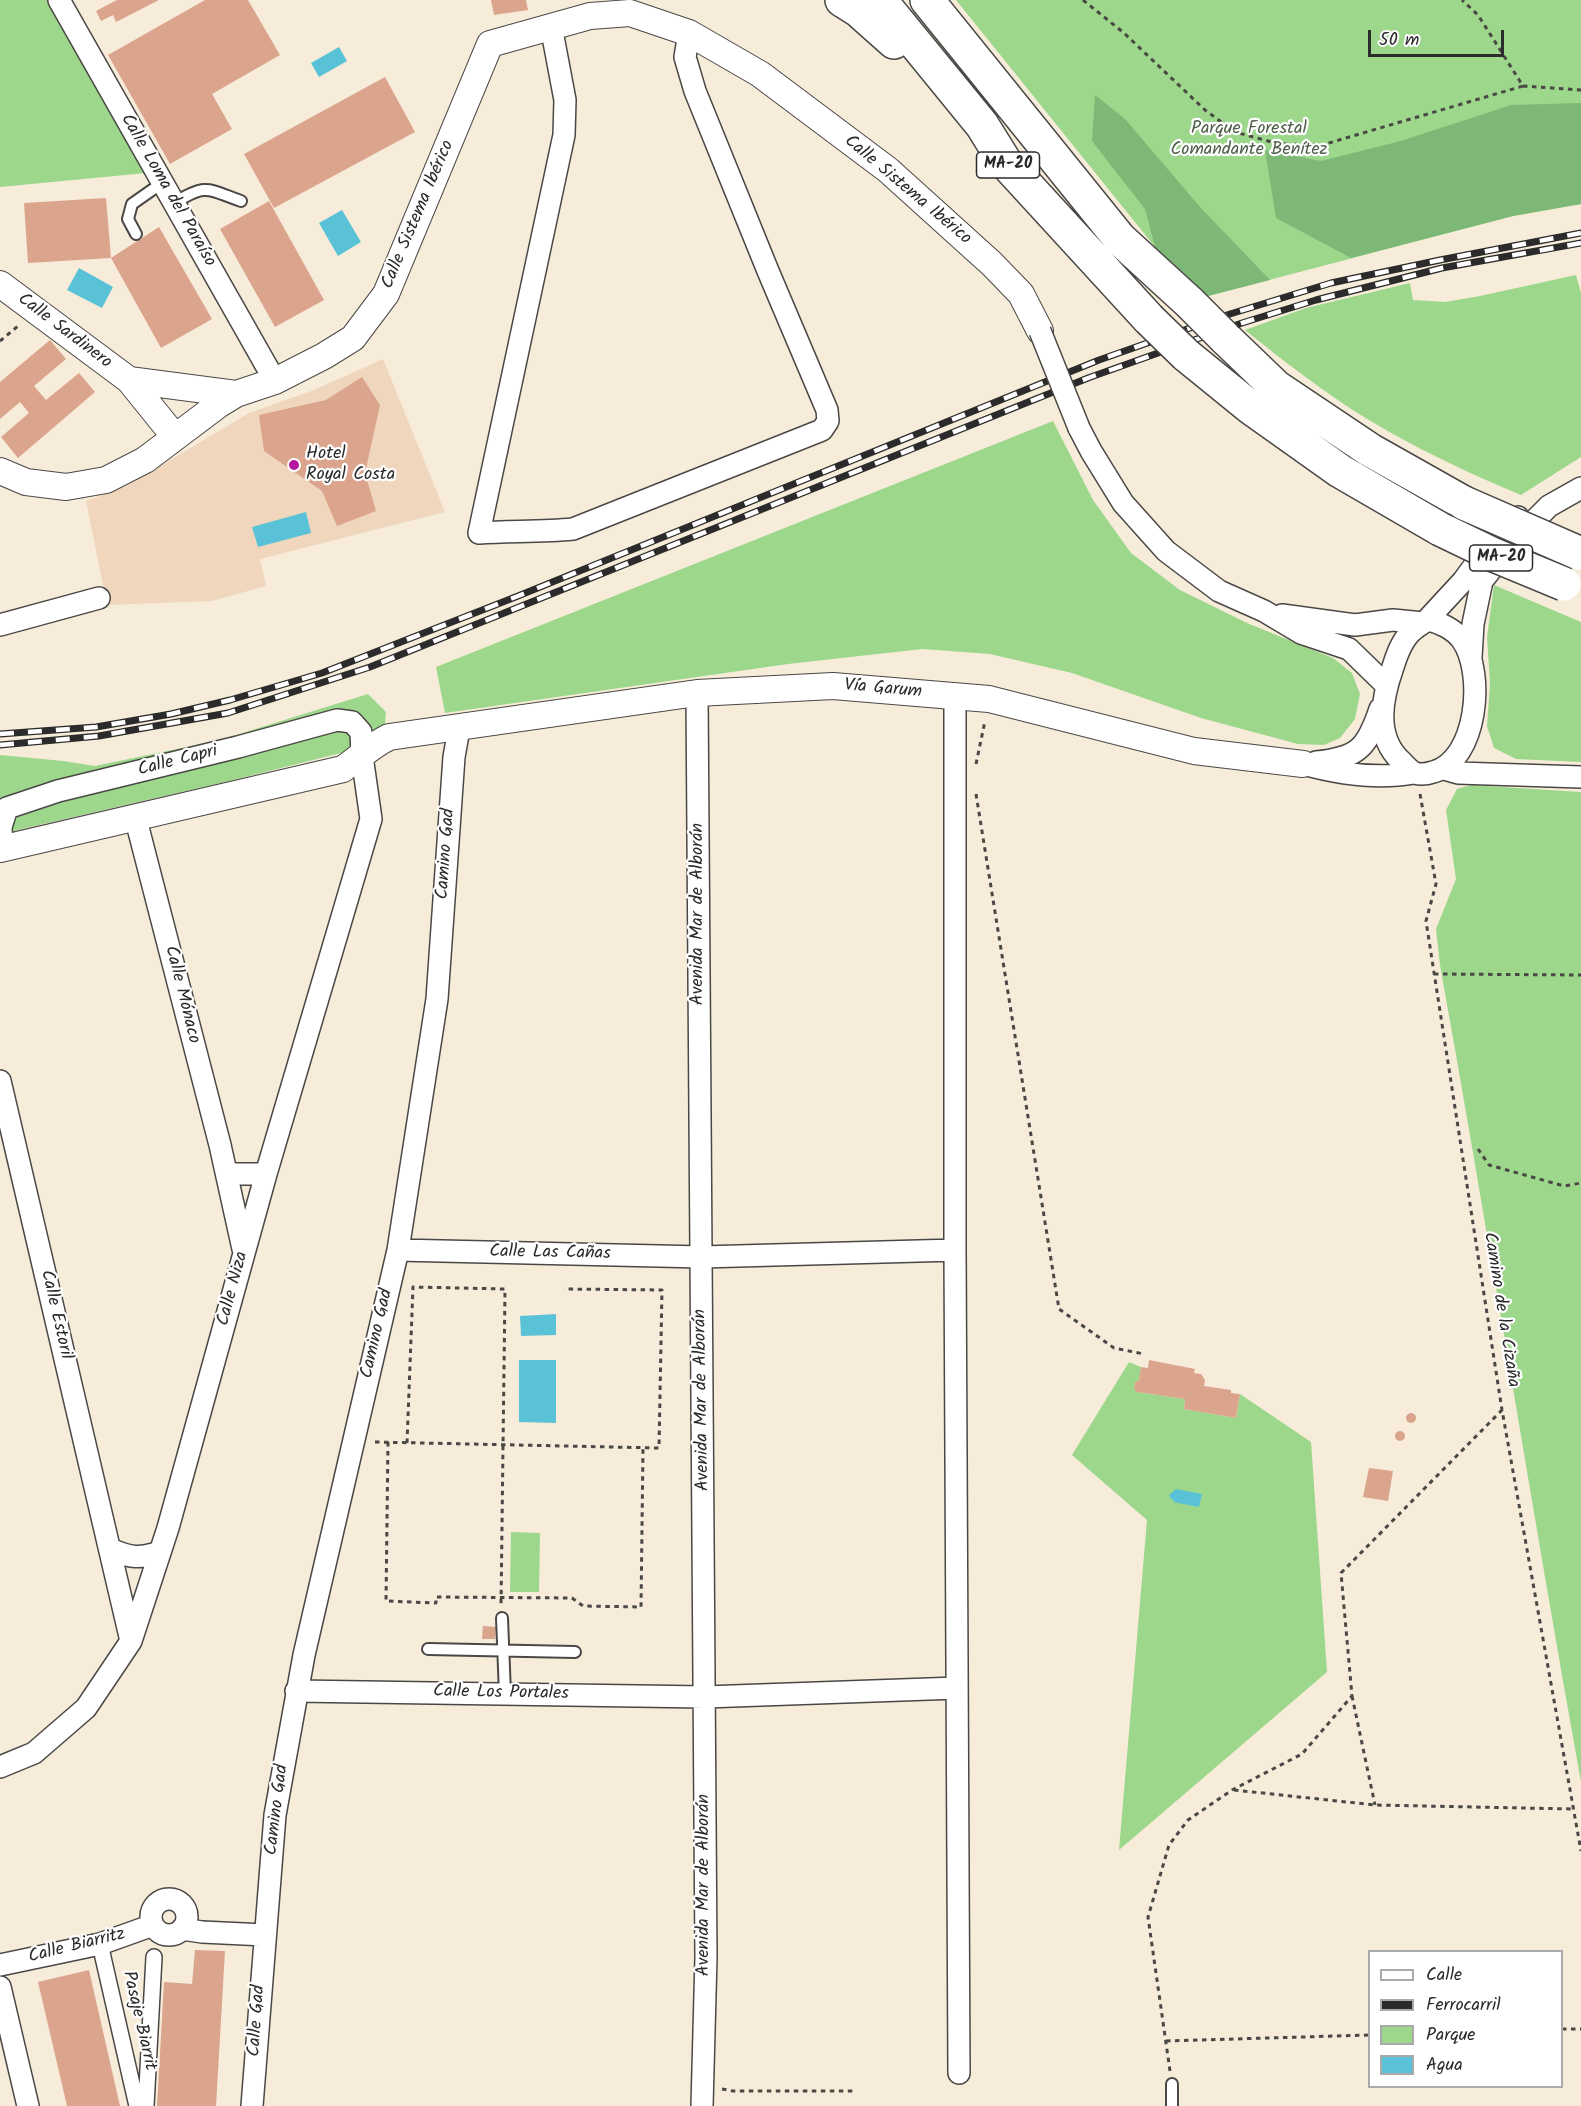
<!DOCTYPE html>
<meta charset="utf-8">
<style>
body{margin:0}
#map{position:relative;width:1581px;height:2106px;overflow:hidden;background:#f7ecda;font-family:Kalam,sans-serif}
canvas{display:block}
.legend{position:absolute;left:1368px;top:1950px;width:195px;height:138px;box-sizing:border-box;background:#fff;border:2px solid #aaa;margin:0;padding:8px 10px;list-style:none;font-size:18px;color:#2b2b2b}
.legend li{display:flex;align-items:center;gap:12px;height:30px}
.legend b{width:30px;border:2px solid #aaa}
.scale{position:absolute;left:1368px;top:30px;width:136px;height:27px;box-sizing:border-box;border:3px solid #2b2b2b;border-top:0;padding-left:8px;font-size:18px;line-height:21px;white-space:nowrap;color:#2b2b2b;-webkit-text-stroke:4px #fff;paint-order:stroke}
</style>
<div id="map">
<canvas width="1581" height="2106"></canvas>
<ul class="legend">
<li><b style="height:8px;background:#fff"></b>Calle</li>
<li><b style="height:8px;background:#2b2b2b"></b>Ferrocarril</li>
<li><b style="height:16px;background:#9cd78b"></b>Parque</li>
<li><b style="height:16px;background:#5ac2d7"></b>Agua</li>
</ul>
<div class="scale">50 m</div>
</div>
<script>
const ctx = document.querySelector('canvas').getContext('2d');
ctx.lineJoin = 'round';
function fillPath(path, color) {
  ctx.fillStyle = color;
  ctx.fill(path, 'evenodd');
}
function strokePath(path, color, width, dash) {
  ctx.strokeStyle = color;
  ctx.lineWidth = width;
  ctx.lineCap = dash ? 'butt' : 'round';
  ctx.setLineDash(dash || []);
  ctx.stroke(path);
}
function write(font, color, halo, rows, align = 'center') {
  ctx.font = font + ' Kalam,sans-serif';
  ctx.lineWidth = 4.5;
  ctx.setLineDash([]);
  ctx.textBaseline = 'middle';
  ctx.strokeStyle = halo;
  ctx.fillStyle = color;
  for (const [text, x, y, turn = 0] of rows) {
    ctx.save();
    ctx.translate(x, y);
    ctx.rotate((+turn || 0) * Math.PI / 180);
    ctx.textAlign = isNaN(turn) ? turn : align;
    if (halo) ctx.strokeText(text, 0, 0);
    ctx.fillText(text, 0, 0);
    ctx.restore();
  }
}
const built = new Path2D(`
 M383 359 445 512 260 559 266 586 212 601 107 605 86 501 127 486 249 413 314 390Z`);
const green = new Path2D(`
 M0 0H50L146 173 0 187Z
 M956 0H1581V204L1513 216 1208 296 1155 247Z
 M1576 275 1581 293V457L1521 495C1452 466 1383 433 1322 389 1295 370 1270 350 1245 330L1306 308 1410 283 1413 300 1445 302 1480 296Z
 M1053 421 1093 500 1131 553 1180 590 1247 623 1333 658 1352 673 1360 694 1355 719 1340 738 1324 745 1298 744 1201 718 1072 673 990 654 922 649 788 664 445 713 436 667Z
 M1494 585 1581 622V762L1516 759 1494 748 1487 726 1490 683 1487 637Z
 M368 694 386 712 384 734 349 751 225 782 0 834V755L63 761 95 766 220 740Z
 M1471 785 1581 792V1782C1532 1510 1489 1237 1440 965L1436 929 1456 879 1446 810 1457 789Z
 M1129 1362 1141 1367 1139 1380 1135 1382 1134 1388 1137 1392 1185 1399 1184 1409 1236 1418 1240 1394 1311 1442 1327 1672 1119 1850 1147 1520 1072 1455Z
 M511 1532 540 1533 539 1592H510Z`);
const forest = new Path2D(`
 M1095 95 1125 119 1200 207 1270 280 1208 296 1155 247 1145 209 1092 141Z
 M1581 103V204L1513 216 1351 258 1276 218 1265 150 1321 161 1401 141 1511 105Z`);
const water = new Path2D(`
 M339 47 347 61 319 77 311 63Z
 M342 210 361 242 338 256 319 223Z
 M79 268 113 287 102 308 67 290Z
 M306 512 311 533 258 547 252 527Z
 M556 1314V1335L521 1336 520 1316Z
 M519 1360H556V1423L519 1422Z
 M1176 1489 1202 1494 1199 1507 1173 1502 1174 1500 1171 1499 1169 1495Z`);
const building = new Path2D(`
 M117 0H159L116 22 113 15 101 21 96 11Z
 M205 0H248L280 55 212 94 232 129 170 164 108 55Z
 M491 0H526L528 10 494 15Z
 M385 77 415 132 274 208 244 154Z
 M106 198 111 258 159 227 212 319 161 348 111 258 28 263 24 203Z
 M269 201 324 300 275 327 220 229Z
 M50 340 66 359 34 386 46 400 79 373 95 392 18 458 1 437 29 413 20 402 0 419V382Z
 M362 377 380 405 365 473 376 511 337 526 322 491 264 451 259 415 326 400Z
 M1149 1360 1195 1369 1194 1373 1201 1374 1205 1380 1204 1386 1231 1390V1393L1240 1394 1236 1418 1184 1409 1185 1399 1137 1392 1134 1389 1135 1382 1139 1380 1141 1367 1148 1368Z
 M1406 1418a5 5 0 1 1 10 0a5 5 0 1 1-10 0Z
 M1395 1436a5 5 0 1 1 10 0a5 5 0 1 1-10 0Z
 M1369 1468 1393 1471 1388 1501 1363 1497Z
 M483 1626 496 1627 495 1639H482Z
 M195 1950 225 1951 216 2106H157L164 1982 192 1984Z
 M89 1970 120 2106H67L38 1982Z`);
const path = new Path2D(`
 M1083 0 1124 33 1205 110 1235 132 1279 144 1322 145 1523 86 1478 15 1462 0
 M1523 86 1581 90
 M0 341 18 326
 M976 764 985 721
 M976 794 1059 1309 1114 1348 1144 1354
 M1420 794 1436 884 1426 921 1502 1410 1581 1851
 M1434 974 1581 975
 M1478 1149 1489 1165 1564 1186 1581 1183
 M375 1442 659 1448 662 1290 564 1289
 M388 1442 386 1601 436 1603V1597L572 1598 583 1606 641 1607 643 1448
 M407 1443 413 1287 505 1289 501 1606
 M1352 1696 1375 1805
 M1234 1790 1375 1805 1573 1809
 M1562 2029H1581
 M1166 2041 1370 2035
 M1170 2071 1148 1917 1169 1845 1188 1820 1232 1790 1302 1754 1352 1696 1341 1573 1502 1410
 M722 2089 733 2091H855`);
const service = new Path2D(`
 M174 203C207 183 207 189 241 201
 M136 234 128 219 132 204 162 183
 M502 1618 505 1694
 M428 1649 575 1652
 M1172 2084V2106`);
const pedestrian = new Path2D(`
 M100 1944 137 2106
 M146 2106 154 1957`);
const minor = new Path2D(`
 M59 0 275 381
 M551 26 565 100 564 135 479 533C510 531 542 532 573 529L822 430 828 421 827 410 768 271 695 91 685 57 689 33
 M1079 428 1091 451 1123 503 1166 551 1219 591 1264 611 1301 633 1349 649 1386 685
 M1282 615 1355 625 1393 620 1423 623
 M1427 620C1439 622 1454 629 1462 640 1485 672 1478 760 1433 772 1427 774 1421 775 1415 773 1410 771 1405 765 1401 761 1374 736 1382 698 1393 667 1397 654 1402 640 1412 631 1416 627 1422 624 1427 620Z
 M1427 620 1463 581 1496 536 1518 517
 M0 625 99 598
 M1471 657 1473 624 1482 581 1514 541 1549 506 1581 488
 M697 693 706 1957 702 2106
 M955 696V1250L959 2073
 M1316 762C1358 758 1367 748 1380 709
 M1303 764C1339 774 1376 780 1414 773
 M1444 769 1458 773 1581 777
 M135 816 220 1145 243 1249
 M0 1081 131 1641
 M227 1174H266
 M398 1250 702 1257 955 1250
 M110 1549C131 1558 139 1559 160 1552
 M296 1691 705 1697 957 1688
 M0 1767 34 1753 86 1708 131 1641 168 1528 266 1174 371 819 362 756 361 732 352 722 337 720 238 747 58 791 7 808 1 827 2 848
 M151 1917a18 18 0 1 1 36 0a18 18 0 1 1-36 0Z
 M182 1929 202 1932 265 1935
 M0 1965 100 1944 153 1925
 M0 1987 28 2106
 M252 2106 275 1815 304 1655 398 1250 437 999 454 757 459 729`);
const tertiary = new Path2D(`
 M0 284 129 380 175 437
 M129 380 236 394
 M0 471 26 482 66 487 106 480 145 460 218 405 236 394 275 381 324 356 353 338 386 294 490 44 590 16 630 13 689 33 760 74 888 170 992 264 1021 294 1040 331
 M0 849 343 769C359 758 372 745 389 737L697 693 833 686 989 699 1194 751 1303 764`);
const motorway = new Path2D(`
 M842 0 858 10 894 42
 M880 0 982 125 1005 162 1149 319
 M927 0 1120 239 1190 303
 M1225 338 1276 387 1370 450 1464 503
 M1186 355 1250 407 1340 471 1440 529`);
const rail = new Path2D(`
 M0 734 96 727 171 714 230 700 322 673 518 596 1099 360 1230 314 1331 283 1440 260 1581 233
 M0 745 99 736 228 713 370 667 1088 378 1242 323 1316 300 1442 268 1581 243`);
const minorBridge = new Path2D(`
 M1040 331 1079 428`);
const motorwayBridge = new Path2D(`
 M1190 303 1225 338
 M1149 319 1186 355
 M1464 503 1579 553
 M1440 529 1494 555 1564 584`);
const markers = [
 [294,465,6,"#b5179e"]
];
const shields = [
 [1008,165,63],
 [1501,558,63]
];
const shieldNames = [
 ["MA-20",1008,165],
 ["MA-20",1501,558]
];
const parkNames = [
 ["Parque Forestal",1249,130],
 ["Comandante Benítez",1249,151]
];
const streetNames = [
 ["Calle Loma del Paraíso",167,191,60],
 ["Calle Sistema Ibérico",907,191,40],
 ["Calle Sistema Ibérico",419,215,-67],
 ["Calle Sardinero",64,332,37],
 ["Vía Garum",883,690,5],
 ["Calle Capri",178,762,-14],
 ["Camino Gad",447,854,-86],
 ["Avenida Mar de Alborán",699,914,-90],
 ["Calle Mónaco",181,995,76],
 ["Calle Las Cañas",550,1254,1],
 ["Calle Niza",234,1289,-75],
 ["Camino de la Cizaña",1500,1310,81],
 ["Calle Estoril",55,1315,77],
 ["Camino Gad",378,1334,-77],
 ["Avenida Mar de Alborán",703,1400,-91],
 ["Calle Los Portales",501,1694,1],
 ["Camino Gad",278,1810,-83],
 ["Avenida Mar de Alborán",705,1885,-90],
 ["Calle Biarritz",77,1947,-14],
 ["Pasaje Biarrit",138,2021,77],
 ["Calle Gad",258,2021,-86]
];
const poiNames = [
 ["Hotel",306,455],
 ["Royal Costa",306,476]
];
fillPath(built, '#efd6bc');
fillPath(green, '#9cd78b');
fillPath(forest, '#7db877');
fillPath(water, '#5ac2d7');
fillPath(building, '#dba48d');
strokePath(service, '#4a4845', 14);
strokePath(pedestrian, '#4a4845', 18);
strokePath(minor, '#4a4845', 24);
strokePath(tertiary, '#4a4845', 28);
strokePath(motorway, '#4a4845', 36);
strokePath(path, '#4a4845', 3, [4.5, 4.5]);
strokePath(service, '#fff', 10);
strokePath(pedestrian, '#fff', 15);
strokePath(minor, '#fff', 21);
strokePath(tertiary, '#fff', 26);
strokePath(motorway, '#fff', 33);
strokePath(rail, '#2b2b2b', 7);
strokePath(rail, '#fff', 4.5, [14]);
strokePath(minorBridge, '#4a4845', 24, []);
strokePath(motorwayBridge, '#4a4845', 36, []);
strokePath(minorBridge, '#fff', 21);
strokePath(motorwayBridge, '#fff', 33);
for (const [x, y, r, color] of markers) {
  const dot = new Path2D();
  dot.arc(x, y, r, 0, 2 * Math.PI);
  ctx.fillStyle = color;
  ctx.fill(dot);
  strokePath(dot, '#fff', 2);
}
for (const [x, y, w] of shields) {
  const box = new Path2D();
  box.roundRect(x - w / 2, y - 13, w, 26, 4.5);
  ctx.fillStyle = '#fff';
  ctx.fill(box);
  strokePath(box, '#2b2b2b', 1.5);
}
write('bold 16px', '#2b2b2b', null, shieldNames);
write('18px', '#4d5f48', '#fff', parkNames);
write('18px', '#2b2b2b', '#fff', streetNames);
write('18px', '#2b2b2b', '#fff', poiNames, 'left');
</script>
